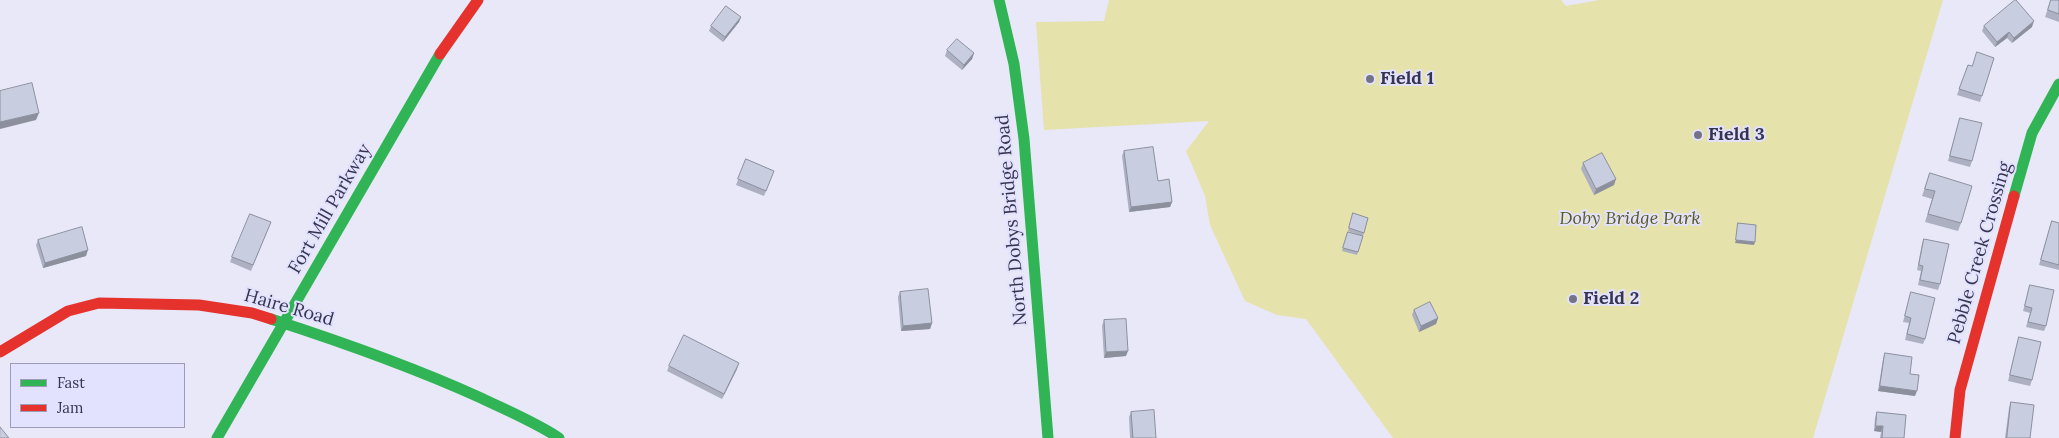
<!DOCTYPE html>
<style>
body{margin:0}
#map{position:relative;width:2059px;height:438px;overflow:hidden;background:#e8e8f8;font-family:Lora,serif}
canvas{display:block}
.legend{position:absolute;left:10px;top:363px;width:175px;height:65px;box-sizing:border-box;background:#e2e2fe;border:1px solid #9d9cb8;margin:0;padding:6px 9px;list-style:none;font-size:15px;color:#36344f}
.legend li{display:flex;align-items:center;gap:10px;height:25px}
.legend b{width:25px;border:1px solid #9d9cb8}
</style>
<div id="map">
<canvas width="2059" height="438"></canvas>
<ul class="legend">
<li><b style="height:6px;background:#30b455"></b>Fast</li>
<li><b style="height:6px;background:#e5322d"></b>Jam</li>
</ul>
</div>
<script>
const ctx = document.querySelector('canvas').getContext('2d');
ctx.lineJoin = 'round';
function fillPath(path, color) {
  ctx.fillStyle = color;
  ctx.fill(path, 'evenodd');
}
function strokePath(path, color, width, dash) {
  ctx.strokeStyle = color;
  ctx.lineWidth = width;
  ctx.lineCap = dash ? 'butt' : 'round';
  ctx.setLineDash(dash || []);
  ctx.stroke(path);
}
function write(font, color, halo, rows, align = 'center') {
  ctx.font = font + ' Lora,serif';
  ctx.lineWidth = 4;
  ctx.setLineDash([]);
  ctx.textBaseline = 'middle';
  ctx.strokeStyle = halo;
  ctx.fillStyle = color;
  for (const [text, x, y, turn = 0] of rows) {
    ctx.save();
    ctx.translate(x, y);
    ctx.rotate((+turn || 0) * Math.PI / 180);
    ctx.textAlign = isNaN(turn) ? turn : align;
    if (halo) ctx.strokeText(text, 0, 0);
    ctx.fillText(text, 0, 0);
    ctx.restore();
  }
}
const green = new Path2D(`
 M1109 0H1561L1566 6 1599 0H1943L1813 438H1393L1306 319 1277 315 1245 301 1210 225 1205 196 1186 151 1209 121 1044 130 1036 22 1104 21Z`);
const fast = new Path2D(`
 M999 0 1014 64 1024 139 1048 438
 M2014 196 2032 133 2059 84
 M271 319C342 342 413 367 481 398 508 411 535 422 559 438
 M217 438 440 54`);
const jam = new Path2D(`
 M440 54 478 0
 M0 352 68 311 99 303 199 305 252 313 271 319
 M1955 438 1960 390 2014 196`);
const wall = new Path2D(`
 M2051 0H2059V22L2045 17Z
 M741 17 739 22 723 42 709 31 711 26Z
 M1984 26 2032 27 2012 43 2007 38 1995 47 1982 31Z
 M947 50 974 53 972 59 962 70 945 56Z
 M1994 58 1980 102 1957 95 1968 65 1972 66Z
 M1960 118 1972 161 1970 167 1948 161Z
 M1124 151 1172 202 1170 207 1129 212 1122 156Z
 M746 159 774 171 764 196 736 185Z
 M1583 163 1614 185 1594 195 1581 169Z
 M1930 173 1961 223 1958 231 1925 222 1932 199 1922 196Z
 M1353 213 1368 218 1363 236 1348 231Z
 M2052 221 2059 223V270L2039 265Z
 M271 222 251 271 230 262 232 257Z
 M1348 232 1363 236 1357 255 1342 251Z
 M1924 239 1940 284 1938 290 1918 285 1921 271 1917 270 1922 244Z
 M38 240 86 256 43 268 36 245Z
 M2030 285 2046 326 2044 331 2026 327 2030 313 2023 311Z
 M900 292 932 323 930 329 901 331 898 297Z
 M1911 292 1925 339 1923 344 1905 340 1909 323 1903 322Z
 M1414 310 1438 318 1436 324 1419 332 1412 315Z
 M1104 320 1126 356 1104 358 1102 326Z
 M2019 337 2032 380 2030 386 2008 381Z
 M1885 353 1910 374 1915 396 1878 391 1883 359Z
 M669 366 737 369 722 399 667 371Z
 M2011 402 2030 438H2005L2009 408Z
 M1131 412 1156 438H1130L1129 417Z
 M1877 412 1904 438H1880L1881 432 1874 431 1875 418Z`);
const shadedWall = new Path2D(`
 M741 17 739 22 723 42 725 37Z
 M2034 21 2032 27 2012 43 2014 38Z
 M2009 32 2007 38 1995 47 1997 42Z
 M974 53 972 59 962 70 964 65Z
 M39 113 36 120 0 129V122Z
 M1616 179 1614 185 1594 195 1596 189Z
 M1172 202 1170 207 1129 212 1131 207Z
 M1736 240 1755 242 1754 245 1735 243Z
 M88 250 86 256 43 268 45 263Z
 M1438 318 1436 324 1419 332 1421 326Z
 M932 323 930 329 901 331 903 326Z
 M1128 351 1126 356 1104 358 1106 352Z
 M739 363 737 369 722 399 724 394Z
 M1880 386 1917 391 1915 396 1878 391Z
 M1876 426H1883L1881 432 1874 431Z`);
const building = new Path2D(`
 M2015 0H2016L2034 21 2014 38 2009 32 1997 42 1984 26Z
 M2051 0H2059V14L2048 10Z
 M726 6 741 17 725 37 711 26Z
 M957 39 974 53 964 65 947 50Z
 M1977 52 1994 58 1982 96 1959 89 1968 65 1972 66Z
 M32 83 39 113 0 122V91Z
 M1960 118 1982 123 1972 161 1950 156Z
 M1153 147 1158 181 1169 179 1172 202 1131 207 1124 151Z
 M1602 153 1616 179 1596 189 1583 163Z
 M746 159 774 171 766 191 738 179Z
 M1930 173 1972 186 1961 223 1928 214 1935 191 1925 189Z
 M1353 213 1368 218 1364 233 1349 228Z
 M250 214 271 222 253 265 232 257Z
 M2052 221 2059 223V265L2041 260Z
 M1738 223 1756 225 1755 242 1736 240Z
 M82 227 88 250 45 263 38 240Z
 M1348 232 1363 236 1358 252 1343 248Z
 M1924 239 1949 244 1940 284 1920 280 1923 266 1919 265Z
 M2030 285 2054 290 2046 326 2028 322 2032 308 2025 306Z
 M928 289 932 323 903 326 900 292Z
 M1911 292 1935 298 1925 339 1907 334 1911 318 1905 316Z
 M1430 302 1438 318 1421 326 1414 310Z
 M1126 319 1128 351 1106 352 1104 320Z
 M684 335 739 363 724 394 669 366Z
 M2019 337 2041 342 2032 380 2010 375Z
 M1885 353 1912 357 1910 374 1919 375 1917 391 1880 386Z
 M2011 402 2034 405 2030 438H2007Z
 M1154 410 1156 438H1133L1131 412Z
 M1877 412 1906 415 1904 438H1882L1883 426H1876Z
 M0 427 9 438H0Z`);
const markers = [
 [1370,79,5,"#74738a"],
 [1698,135,5,"#74738a"],
 [1573,299,5,"#74738a"]
];
const poiNames = [
 ["Field 1",1380,79],
 ["Field 3",1708,135],
 ["Field 2",1583,299]
];
const streetNames = [
 ["Fort Mill Parkway",330,209,-60],
 ["North Dobys Bridge Road",1012,220,-95],
 ["Pebble Creek Crossing",1980,253,-74],
 ["Haire Road",289,308,16]
];
const parkNames = [
 ["Doby Bridge Park",1630,219]
];
fillPath(green, '#e5e2ac');
strokePath(fast, '#30b455', 11);
strokePath(jam, '#e5322d', 11);
fillPath(wall, '#acb0c1');
fillPath(shadedWall, '#8c909d');
fillPath(building, '#c8cde0');
strokePath(building, '#8c909d', 1);
for (const [x, y, r, color] of markers) {
  const dot = new Path2D();
  dot.arc(x, y, r, 0, 2 * Math.PI);
  ctx.fillStyle = color;
  ctx.fill(dot);
  strokePath(dot, '#e2e2fe', 2);
}
write('bold 18px', '#36344f', '#e2e2fe', poiNames, 'left');
write('18px', '#36344f', '#e2e2fe', streetNames);
write('italic 18px', '#5c5922', '#e2e2fe', parkNames);
</script>
